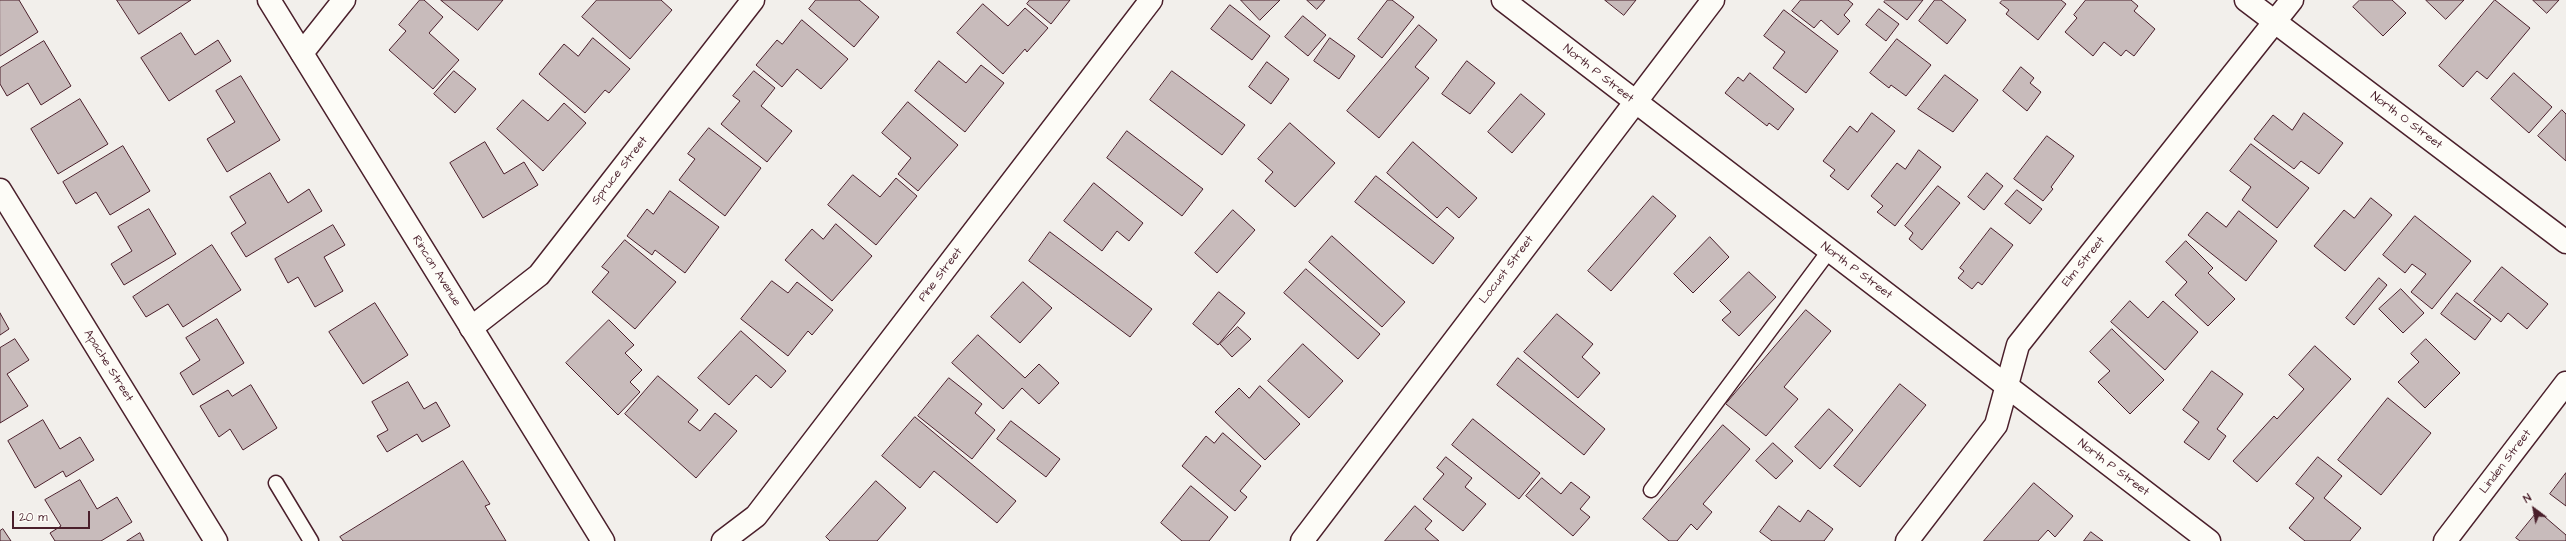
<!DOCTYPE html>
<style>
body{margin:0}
#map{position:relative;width:2566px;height:541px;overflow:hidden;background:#f2efeb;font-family:"Architects Daughter",sans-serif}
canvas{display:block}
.north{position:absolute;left:2514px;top:489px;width:40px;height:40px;-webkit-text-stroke:3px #fdfcf7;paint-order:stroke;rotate:328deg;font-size:11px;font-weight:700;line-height:16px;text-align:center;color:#4a1f2b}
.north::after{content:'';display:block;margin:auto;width:14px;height:18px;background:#4a1f2b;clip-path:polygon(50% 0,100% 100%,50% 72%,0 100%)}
.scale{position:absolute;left:12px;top:511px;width:78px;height:18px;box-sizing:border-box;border:2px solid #4a1f2b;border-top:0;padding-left:5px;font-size:12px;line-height:14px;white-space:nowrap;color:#4a1f2b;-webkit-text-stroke:3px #fdfcf7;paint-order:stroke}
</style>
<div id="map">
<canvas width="2566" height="541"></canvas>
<div class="north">N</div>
<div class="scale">20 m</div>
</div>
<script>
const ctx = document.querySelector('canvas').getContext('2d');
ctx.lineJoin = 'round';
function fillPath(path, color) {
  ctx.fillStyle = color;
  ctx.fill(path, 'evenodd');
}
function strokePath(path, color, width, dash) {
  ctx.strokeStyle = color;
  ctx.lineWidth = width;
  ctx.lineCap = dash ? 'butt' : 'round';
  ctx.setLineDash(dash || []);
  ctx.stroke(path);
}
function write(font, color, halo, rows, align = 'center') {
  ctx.font = font + ' "Architects Daughter",sans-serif';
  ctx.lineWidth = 3;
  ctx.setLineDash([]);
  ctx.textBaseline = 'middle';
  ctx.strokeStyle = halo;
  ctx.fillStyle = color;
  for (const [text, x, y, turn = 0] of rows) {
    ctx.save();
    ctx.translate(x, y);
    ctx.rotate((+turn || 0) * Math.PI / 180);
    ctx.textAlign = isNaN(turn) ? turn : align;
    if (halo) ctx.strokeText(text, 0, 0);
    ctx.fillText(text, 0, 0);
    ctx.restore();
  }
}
const building = new Path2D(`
 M0 0H19L38 32 0 56Z
 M117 0H191L139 34Z
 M420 0H424L443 17 429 33 459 60 433 89 389 50 406 31 399 25Z
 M441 0H503L478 30Z
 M597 0H661L672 10 630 59 582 17Z
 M816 0H859L879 17 854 47 809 9Z
 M1030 0H1070L1051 24 1027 4Z
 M1241 0H1280L1260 20Z
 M1307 0H1325L1317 9Z
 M1388 0H1392L1414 17 1382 58 1358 39Z
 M1605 0H1636L1624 15Z
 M1801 0H1848L1853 4 1844 15 1850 21 1838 35 1821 20 1814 28 1792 11Z
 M1886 0H1923L1907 20 1884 2Z
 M1935 0H1941L1966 20 1947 44 1919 21Z
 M2003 0H2061L2066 4 2038 40 2006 14 2009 10 2000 3Z
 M2086 0H2131L2138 6 2134 11 2155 29 2134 56 2126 50 2121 56 2104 42 2093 56 2065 32 2077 18 2074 15Z
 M2360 0H2392L2406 13 2383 36 2353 7Z
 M2426 0H2464L2446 19Z
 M2495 0 2530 28 2487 79 2477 71 2463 87 2439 66Z
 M2533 0H2559L2547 13Z
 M983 4 1008 26 1025 8 1048 28 1027 52 1025 49 1003 74 957 33Z
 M1230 5 1270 36 1252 60 1211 29Z
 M1879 9 1899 24 1886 41 1866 25Z
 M1784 10 1838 51 1806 93 1773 68 1785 52 1764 36Z
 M1303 16 1326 35 1308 56 1285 37Z
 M802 20 848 59 821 89 797 69 782 87 756 65 777 40 782 44Z
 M1419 25 1437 40 1415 67 1429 78 1379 138 1347 111Z
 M181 33 195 55 218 40 231 61 169 101 141 58Z
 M593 38 630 69 609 93 605 90 585 113 539 74 564 44 578 56Z
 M1330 38 1355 56 1339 79 1314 61Z
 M1897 39 1931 65 1906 96 1891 85 1889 88 1870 73Z
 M44 41 71 86 41 105 28 83 7 96 0 84V68Z
 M939 61 966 83 981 65 1004 83 965 132 915 91Z
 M1467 61 1495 83 1470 114 1442 94Z
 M1267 62 1289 79 1271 104 1249 87Z
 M2021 67 2034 78 2030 83 2041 92 2027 111 2003 91Z
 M454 71 476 89 455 113 434 94Z
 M754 71 775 88 761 106 792 131 767 162 721 124 740 101 733 96Z
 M1172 71 1245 125 1222 155 1150 100Z
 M1750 73 1794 109 1778 130 1769 123 1767 126 1725 93 1738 77 1743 81Z
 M2514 73 2552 107 2529 133 2491 99Z
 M1945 75 1978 100 1953 132 1918 109Z
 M241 76 280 140 227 172 207 139 235 122 216 91Z
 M1521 94 1545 114 1512 153 1488 132Z
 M80 99 108 144 58 174 31 129Z
 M523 100 548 121 564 103 586 123 543 171 497 129Z
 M908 102 958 145 918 191 898 174 911 158 882 133Z
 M2562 110 2566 114V161L2538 136Z
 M1872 113 1895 131 1848 190 1830 176 1835 170 1823 161 1850 126 1857 132Z
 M2304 113 2343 143 2319 174 2301 161 2294 169 2254 139 2273 115 2292 130Z
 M1290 123 1335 163 1295 207 1265 181 1273 172 1258 159Z
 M709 128 761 168 725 216 679 180 695 159 688 154Z
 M1127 131 1203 189 1182 216 1107 158Z
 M2047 136 2074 156 2051 187 2053 189 2043 201 2014 179Z
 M485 142 504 174 524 162 538 185 483 218 450 163Z
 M1413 142 1477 198 1459 218 1447 207 1437 218 1387 173Z
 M2251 144 2309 188 2277 228 2242 200 2251 187 2230 171Z
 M123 146 150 191 110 215 96 192 76 204 63 182Z
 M1919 150 1941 167 1895 226 1877 212 1883 206 1871 196 1897 163 1905 169Z
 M270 173 288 203 309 189 322 211 246 257 231 233 246 223 230 197Z
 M1987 173 2003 186 1984 210 1968 197Z
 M853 175 880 197 896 178 917 196 876 245 828 205Z
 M1376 176 1454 238 1433 264 1355 202Z
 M1094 183 1143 223 1129 241 1117 231 1102 251 1064 221Z
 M1938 186 1960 203 1922 250 1909 239 1913 233 1905 226Z
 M2017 190 2042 209 2030 224 2005 204Z
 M670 191 719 227 685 273 655 250 652 255 627 236 647 209 653 214Z
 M1653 196 1676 216 1611 291 1588 271Z
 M2371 198 2392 215 2345 271 2314 246 2344 210 2354 218Z
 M149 209 176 254 124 285 111 264 132 251 118 227Z
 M1233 210 1255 230 1217 273 1195 253Z
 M2239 211 2277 241 2246 281 2188 235 2207 212 2226 227Z
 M2415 216 2471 261 2432 309 2411 292 2426 274 2412 264 2405 273 2383 255Z
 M836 224 872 256 832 301 785 260 812 229 823 239Z
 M333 225 345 245 324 257 343 291 315 307 298 277 288 283 275 259Z
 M1991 228 2013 245 1982 285 1978 282 1972 289 1958 278 1964 271 1960 268Z
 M1050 232 1152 309 1130 337 1029 261Z
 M1332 236 1405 302 1382 327 1309 262Z
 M1710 237 1729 257 1693 293 1674 274Z
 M625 240 676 282 635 329 592 292 609 272 602 267Z
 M2186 241 2213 268 2208 273 2235 299 2208 326 2175 295 2187 282 2166 262Z
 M212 245 241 290 183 327 168 304 146 317 133 297Z
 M2502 267 2548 304 2527 329 2508 313 2501 322 2474 301Z
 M1306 269 1380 334 1358 359 1284 293Z
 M1749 272 1776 297 1739 336 1722 320 1731 312 1720 301Z
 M2379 278 2387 285 2354 325 2346 318Z
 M772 281 788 293 797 282 833 310 812 335 808 331 788 356 741 319Z
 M1023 282 1052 308 1020 343 991 317Z
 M2401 289 2424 313 2403 333 2379 309Z
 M1219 292 1245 313 1218 345 1193 324Z
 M2457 293 2491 319 2475 340 2441 314Z
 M2130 301 2148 318 2163 301 2198 332 2165 370 2111 322Z
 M375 303 408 355 363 384 329 332Z
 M1806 310 1831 331 1784 387 1798 399 1766 436 1726 404Z
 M0 313 9 329 0 335Z
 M1557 314 1593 344 1582 357 1600 373 1578 398 1524 352Z
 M217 319 244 363 193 395 180 373 200 360 186 338Z
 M609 320 634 345 625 353 642 370 630 382 640 392 618 415 566 363Z
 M1238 327 1251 339 1232 357 1220 344Z
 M2112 329 2164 380 2130 414 2098 382 2110 371 2090 352Z
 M741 331 786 371 771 388 756 375 729 405 698 378Z
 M978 335 1025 378 1039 364 1059 383 1039 404 1022 388 1003 409 952 363Z
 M15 339 29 360 7 374 28 406 0 423V348Z
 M2426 339 2460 373 2425 408 2398 382 2419 362 2411 354Z
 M1303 344 1343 381 1309 418 1268 381Z
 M2315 346 2351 379 2257 482 2233 461 2274 416 2277 419 2304 389 2289 375Z
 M1518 358 1605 429 1584 455 1497 385Z
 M2212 371 2243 394 2217 429 2226 436 2209 460 2184 442 2199 422 2183 410Z
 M658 376 698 410 688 422 700 431 715 413 737 431 696 478 625 414Z
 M949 378 982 404 975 413 995 430 972 459 918 416Z
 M408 382 424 409 436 402 450 426 422 442 417 434 387 452 377 436 388 430 372 402Z
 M1900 384 1926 405 1860 487 1834 466Z
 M251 385 277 428 243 450 230 429 219 437 200 406 228 390 232 396Z
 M1260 386 1300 424 1265 460 1215 412 1239 388 1249 398Z
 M2388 398 2431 433 2381 495 2338 460Z
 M1829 409 1853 430 1820 469 1795 447Z
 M915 417 1016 501 997 523 934 471 920 488 882 456Z
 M1473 419 1540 473 1519 499 1452 445Z
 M43 420 60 449 80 437 94 460 66 477 63 471 35 488 8 441Z
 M1011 421 1060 459 1046 477 997 439Z
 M1723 425 1750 449 1703 504 1712 512 1697 530 1691 524 1677 541H1669L1643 519Z
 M1223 433 1261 466 1240 491 1247 497 1235 511 1182 466 1206 436 1214 443Z
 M1773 443 1793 461 1776 479 1756 461Z
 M1446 457 1472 478 1465 487 1486 504 1463 531 1423 499 1444 474 1437 468Z
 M2318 457 2342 476 2324 498 2361 528 2350 541H2305L2289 528 2314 498 2296 484Z
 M463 461 490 504 485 506 506 541H343L340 537Z
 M2566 473V506L2550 494Z
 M1542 478 1561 494 1571 482 1590 497 1580 509 1590 517 1573 536 1526 496Z
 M80 480 97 509 117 497 132 522 101 541H55L50 533 61 526 45 500Z
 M876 481 906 508 877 541H830L826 537Z
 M2034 483 2073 516 2055 537 2048 530 2038 541H1984Z
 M1191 486 1228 517 1209 541H1182L1161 523Z
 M1415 506 1432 521 1425 529 1439 541H1385Z
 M1779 506 1800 522 1808 510 1833 529 1824 541H1772L1760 532Z
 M2538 511 2566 535V541H2520L2516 538Z
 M3 529 11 541H0V531Z
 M2091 532 2103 541H2084Z
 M140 533 144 541H127Z`);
const service = new Path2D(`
 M276 483 311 541
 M1651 490 1829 251`);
const minor = new Path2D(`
 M2246 0 2566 242
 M302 53 344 0
 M0 190 216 541
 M471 328 539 275 753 0
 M1302 541 1713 0
 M1907 541 1996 425 2018 345 2292 0
 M2445 541 2566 383`);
const tertiary = new Path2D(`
 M269 0 603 541
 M1503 0 2209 541
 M723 541 756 516 1151 0`);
const streetNames = [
 ["North P Street",1598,74,38],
 ["North O Street",2406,121,37],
 ["Spruce Street",620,171,-52],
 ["Elm Street",2084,262,-51],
 ["Locust Street",1507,270,-53],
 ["Rincon Avenue",436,271,58],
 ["North P Street",1856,271,37],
 ["Pine Street",941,275,-53],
 ["Apache Street",108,366,58],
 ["Linden Street",2506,462,-53],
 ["North P Street",2113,468,37]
];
fillPath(building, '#c8bbbb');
strokePath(building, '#4a1f2b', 1);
strokePath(service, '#4a1f2b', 17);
strokePath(minor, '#4a1f2b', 25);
strokePath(tertiary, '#4a1f2b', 25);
strokePath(service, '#fdfcf7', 14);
strokePath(minor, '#fdfcf7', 22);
strokePath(tertiary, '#fdfcf7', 22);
write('12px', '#4a1f2b', '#fdfcf7', streetNames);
</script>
